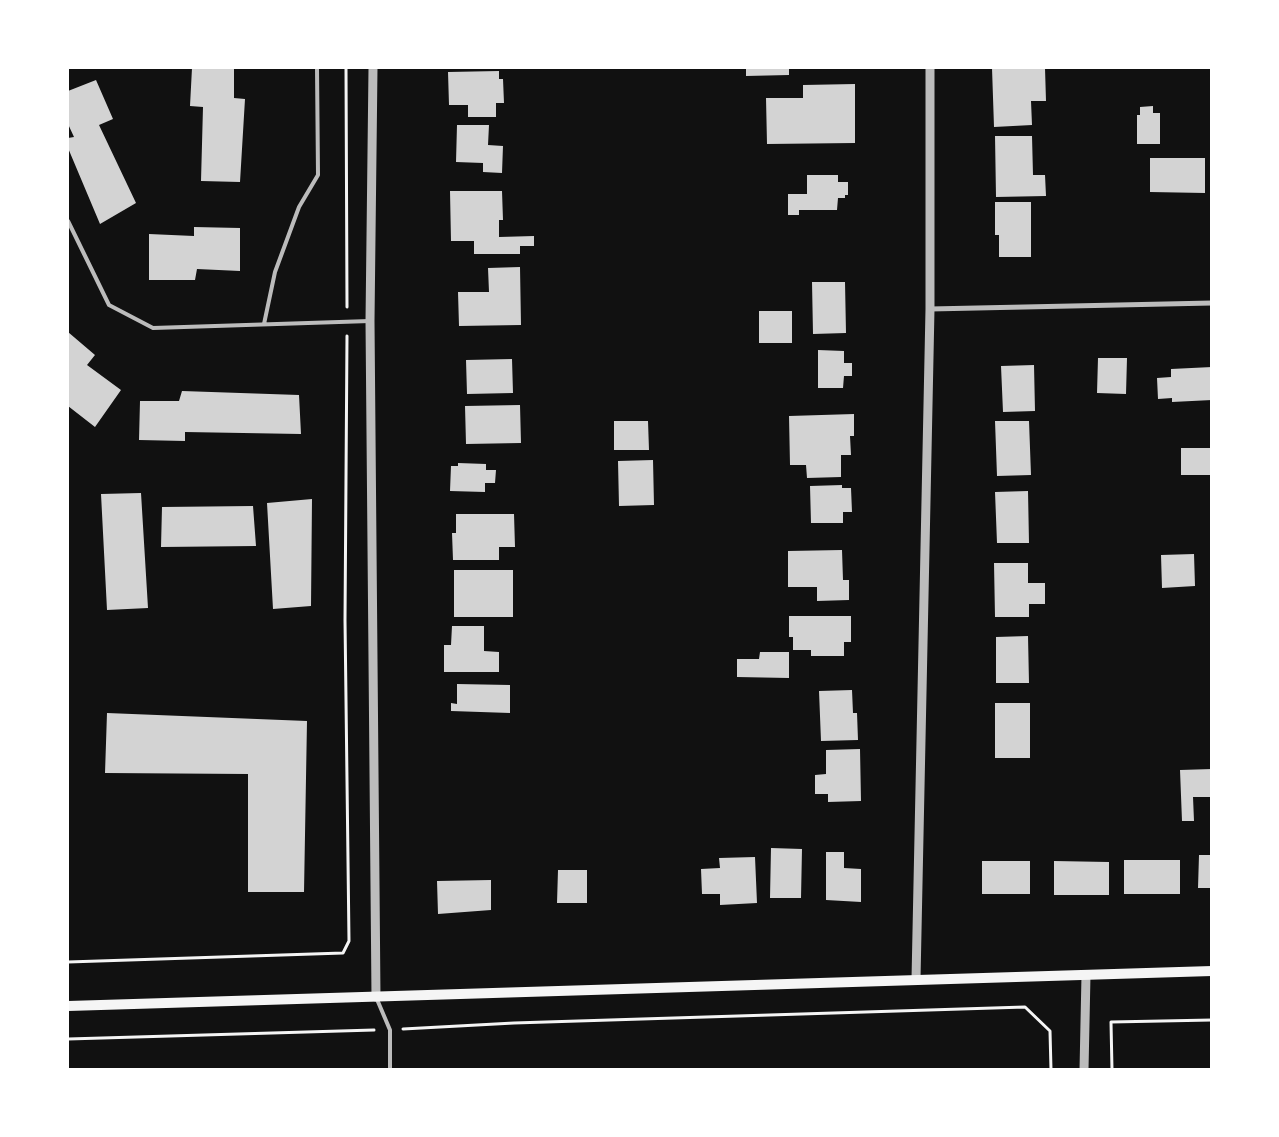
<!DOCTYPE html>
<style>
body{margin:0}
#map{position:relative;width:1279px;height:1137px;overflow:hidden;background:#111;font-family:Georgia,serif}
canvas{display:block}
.frame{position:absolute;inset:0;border:69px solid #fff;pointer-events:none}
</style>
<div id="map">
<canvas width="1279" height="1137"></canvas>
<div class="frame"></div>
</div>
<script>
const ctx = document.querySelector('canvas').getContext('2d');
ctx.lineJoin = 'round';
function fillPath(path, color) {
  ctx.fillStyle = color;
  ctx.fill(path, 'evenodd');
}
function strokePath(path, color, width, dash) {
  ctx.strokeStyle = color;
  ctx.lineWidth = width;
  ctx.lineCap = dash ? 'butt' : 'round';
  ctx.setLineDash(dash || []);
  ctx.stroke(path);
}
const building = new Path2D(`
 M192 68H234V98L245 99 240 182 201 181 203 107 190 106Z
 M746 68H789V75L746 76Z
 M992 68H1045L1046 101H1031L1032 125 994 127Z
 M499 71V79H503L504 103H496V117H468V105H449L448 72Z
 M96 80 113 119 99 125 136 203 100 224 68 148V138L74 137 68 124V91Z
 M855 84V143L767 144 766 98H803V85Z
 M1153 106V113H1160V144H1137V115H1140V107Z
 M457 125H489L488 145 503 146 502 173 483 172V163L456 162Z
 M995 136H1032L1033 175H1045L1046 196 996 197Z
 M1150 158H1205V193L1150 192Z
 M807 175H838V182H848V195H845V198H838L837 210H799V215H788V194H807Z
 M450 191H502L503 220H499V237L534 236V246H520V254H474V241H451Z
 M995 202H1031V257H999V235H995Z
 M194 227 240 228V271L197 269 195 280H149V234L194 236Z
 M520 267 521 325 459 326 458 292H489L488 268Z
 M812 282H845L846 333 813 334Z
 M759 311H792V343H759Z
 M68 332 95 355 87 365 121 390 95 427 68 406Z
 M818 350 844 351V363H852V376H844L843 388H818Z
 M1098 358H1127L1126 394 1097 393Z
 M512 359 513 393 467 394 466 360Z
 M1034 365 1035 411 1003 412 1001 366Z
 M1212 367V400L1172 402V398L1158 399 1157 378 1171 377V369Z
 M182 391 299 395 301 434 185 432V441L139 440 140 401H179Z
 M520 405 521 443 466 444 465 406Z
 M854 414V436H850L851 455H841V477L807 478 806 465H790L789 416Z
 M614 421H648L649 450H614Z
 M995 421H1029L1031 475 997 476Z
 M1181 448H1212V475H1181Z
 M653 460 654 505 619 506 618 461Z
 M458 463 486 464V470H496L495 483H485V492L450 491 451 466H458Z
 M842 485V488H851L852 512H843V523H811L810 486Z
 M1028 491 1029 543H997L995 492Z
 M141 493 148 608 107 610 101 494Z
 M312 499 311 606 273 609 267 503Z
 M253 506 256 546 161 547 162 507Z
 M456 514H514L515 547H499V560H453L452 533H456Z
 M842 550 843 580H849V600L817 601V587H788V551Z
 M1194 554 1195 586 1162 588 1161 555Z
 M994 563H1028V583H1045V604H1029V617H995Z
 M454 570H513V617H454Z
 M789 616H851V642H844V656H811V650H793V637H789Z
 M452 626H484V651L499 652V672H444V645H451Z
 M1028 636 1029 683H996V637Z
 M760 652H789V678L737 677V659H759Z
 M457 684 510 685V713L451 711V703L457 704Z
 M852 690 853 713H857L858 740 821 741 819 691Z
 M995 703H1030V758H995Z
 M107 713 307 721 304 892H248V774L105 773Z
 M860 749 861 801 828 802V794H815V775L826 774V750Z
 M1212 769V797H1193L1194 821H1182L1180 770Z
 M771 848 802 849 801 898H770Z
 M826 852H844V868L861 869V902L826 900Z
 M1199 855H1212V888H1198Z
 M755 857 757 903 720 905V894H702L701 869 720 868 719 858Z
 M1124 860H1180V894H1124Z
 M982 861H1030V894H982Z
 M1054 861 1109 862V895H1054Z
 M558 870H587V903H557Z
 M491 880V910L438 914 437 881Z`);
const path = new Path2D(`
 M346 68 347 307
 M68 962 343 953 349 941 345 620 347 336
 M403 1029 514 1023 1025 1007 1050 1031 1051 1070
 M68 1039 374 1030
 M1112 1070 1111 1022 1212 1020`);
const service = new Path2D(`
 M68 221 109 305 153 328 370 321
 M264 324 275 272 299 207 318 175 317 68
 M376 997 390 1030V1070`);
const minor = new Path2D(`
 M930 309 1212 303`);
const tertiary = new Path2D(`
 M373 68 370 321 376 997
 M916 979 930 309V68
 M1084 1070 1086 975`);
const secondary = new Path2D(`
 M68 1006 1212 971`);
fillPath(building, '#d3d3d3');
strokePath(path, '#f5f5f5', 3);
strokePath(service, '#bcbcbc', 4);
strokePath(minor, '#bcbcbc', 5);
strokePath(tertiary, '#bcbcbc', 9);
strokePath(secondary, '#f5f5f5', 10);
</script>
